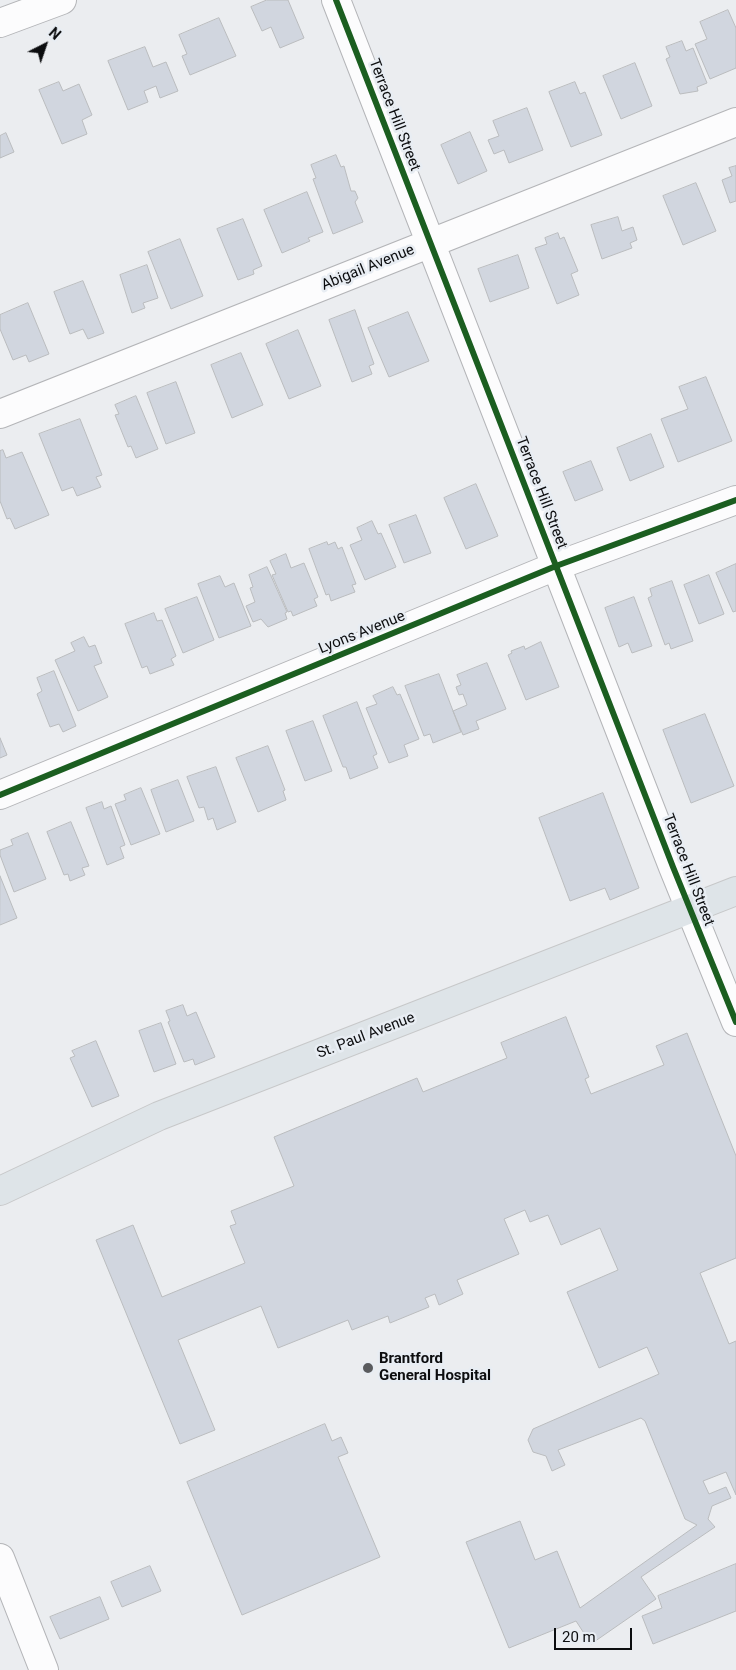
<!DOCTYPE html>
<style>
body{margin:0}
#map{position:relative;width:736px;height:1670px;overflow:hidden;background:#ebedf0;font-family:Roboto,sans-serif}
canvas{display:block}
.north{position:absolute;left:20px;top:20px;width:50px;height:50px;-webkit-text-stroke:4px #e8edf3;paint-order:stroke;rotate:41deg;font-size:14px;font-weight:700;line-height:20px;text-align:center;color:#0c0d0f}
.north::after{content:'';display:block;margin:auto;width:18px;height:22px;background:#0c0d0f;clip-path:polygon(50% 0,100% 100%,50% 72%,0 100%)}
.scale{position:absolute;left:554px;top:1628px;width:78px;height:22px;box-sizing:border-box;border:2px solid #0c0d0f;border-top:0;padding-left:6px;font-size:15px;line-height:18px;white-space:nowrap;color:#0c0d0f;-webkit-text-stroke:4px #e8edf3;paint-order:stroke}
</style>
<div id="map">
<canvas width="736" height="1670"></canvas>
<div class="north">N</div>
<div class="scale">20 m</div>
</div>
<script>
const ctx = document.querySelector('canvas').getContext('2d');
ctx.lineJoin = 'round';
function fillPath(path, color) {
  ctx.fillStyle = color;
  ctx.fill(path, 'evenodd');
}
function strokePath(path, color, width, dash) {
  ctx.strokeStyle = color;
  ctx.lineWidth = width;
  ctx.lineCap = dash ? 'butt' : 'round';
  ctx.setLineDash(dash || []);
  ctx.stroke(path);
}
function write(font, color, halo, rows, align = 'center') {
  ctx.font = font + ' Roboto,sans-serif';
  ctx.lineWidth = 5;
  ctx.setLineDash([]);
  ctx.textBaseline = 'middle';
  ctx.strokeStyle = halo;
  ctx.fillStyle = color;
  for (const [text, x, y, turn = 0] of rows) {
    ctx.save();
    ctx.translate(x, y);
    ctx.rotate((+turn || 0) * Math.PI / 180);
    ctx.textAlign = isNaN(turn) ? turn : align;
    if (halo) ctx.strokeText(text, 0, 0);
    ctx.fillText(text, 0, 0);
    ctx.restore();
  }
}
const building = new Path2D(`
 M267 0H288L304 38 280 48 271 27 262 31 251 7Z
 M728 10 736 28V68L710 79 695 44 707 39 700 22Z
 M219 18 236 56 190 75 182 56 187 54 179 35Z
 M682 41 686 51 693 48 707 83 697 87 698 91 680 94 666 59 670 57 666 47Z
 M145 47 153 67 166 62 178 91 160 98 156 86 144 91 148 102 128 110 108 61Z
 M635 63 652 106 621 119 603 76Z
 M59 82 63 91 79 84 92 115 82 120 87 134 62 144 39 90Z
 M575 82 580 94 585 92 602 135 571 147 549 92Z
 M527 108 543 150 509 163 504 150 494 154 488 140 499 136 493 121Z
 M470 132 487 171 458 184 441 145Z
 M6 133 14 152 0 158V136Z
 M336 155 341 167 344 166 351 191H355L358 198 355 202 363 222 333 234 313 179 316 178 311 165Z
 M736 166V201L730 203 722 180 732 176 729 168Z
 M696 183 716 231 683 245 663 196Z
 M307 192 323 232 308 238 310 241 282 253 264 210Z
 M618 217 622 231 633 227 637 240 630 243 632 248 602 259 591 225Z
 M243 219 262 266 253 270 254 274 238 280 217 229Z
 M558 233 560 239 564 237 578 271 571 274 579 295 557 304 535 248 547 244 545 238Z
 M180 239 203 296 171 309 148 252Z
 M518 255 529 288 490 302 478 269Z
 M147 265 158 298 143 303 145 308 132 313 120 275Z
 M83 281 104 333 88 339 83 329 70 334 54 292Z
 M28 303 49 354 29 362 26 355 13 360 0 329V315Z
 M355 310 374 364 369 366 372 374 352 382 329 320Z
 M408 312 429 361 389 377 368 328Z
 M298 330 321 386 289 399 266 344Z
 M241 353 263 405 232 418 211 365Z
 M706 377 732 441 678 462 661 419 688 409 679 387Z
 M176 382 195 433 166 444 147 393Z
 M136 396 158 449 136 458 131 446 128 447 115 415 119 414 115 405Z
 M80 419 102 475 96 477 101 487 77 496 73 487 62 491 39 434Z
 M651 434 664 467 630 481 617 448Z
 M3 450 6 458 22 452 49 515 15 529 10 518 7 519 0 501V451Z
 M591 461 603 490 575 501 563 472Z
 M476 484 498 536 466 549 444 498Z
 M416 515 431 553 404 563 389 525Z
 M372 521 378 534 381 533 396 567 365 580 350 545 362 540 357 528Z
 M327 542 328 545 335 542 338 549 342 547 356 584 352 585 355 592 331 601 329 594 326 595 309 549Z
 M286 554 291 568 304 563 318 597 314 599 317 606 293 616 291 611 288 612 272 575 276 574 270 561Z
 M736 564V611L733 612 716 573Z
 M267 567 287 612 285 613 287 619 268 627 261 619 253 622 246 606 255 602 250 588 253 587 249 575Z
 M709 575 724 614 699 624 684 585Z
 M220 576 225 587 234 583 251 626 219 638 198 584Z
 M672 581 693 641 671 649 669 643 665 645 648 598 652 596 650 589Z
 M197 597 214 640 183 653 165 609Z
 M634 597 652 646 632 653 628 643 619 647 605 608Z
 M154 613 157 621 162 620 176 656 171 659 174 665 150 674 147 666 142 668 125 624Z
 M84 637 89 647 95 645 102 663 94 666 108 697 78 711 55 660 75 651 71 643Z
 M541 642 559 687 526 700 508 655 512 653 511 651 524 646 525 649Z
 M487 663 506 709 476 721 479 729 463 735 453 711 467 705 463 694 459 695 456 687 461 685 457 675Z
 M54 671 76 726 63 732 59 724 50 727 37 694 42 691 37 678Z
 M439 674 461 732 433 743 430 734 424 736 405 686Z
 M393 687 397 695 400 694 419 739 404 745 408 756 389 763 366 708 377 704 373 696Z
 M357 702 377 754 373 756 378 768 350 779 346 767H343L323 716Z
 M705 714 734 786 691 803 663 730Z
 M313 721 332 771 305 781 286 731Z
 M0 738 7 755 0 758Z
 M268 746 285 790 283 791 286 800 258 812 236 758Z
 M216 767 236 822 217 830 213 818 208 820 204 807 199 808 187 777Z
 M178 780 194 821 166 832 151 790Z
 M141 788 160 834 131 845 115 804 126 800 124 795Z
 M603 793 639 888 610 900 605 888 570 901 539 818Z
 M102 802 104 809 111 806 125 845 120 847 124 858 107 865 86 808Z
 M71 822 89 866 82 868 85 875 70 881 68 874 64 875 47 832Z
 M28 833 46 879 14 892 0 855V850L13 845 11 840Z
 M0 876 17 918 0 925Z
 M183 1005 187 1016 196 1012 215 1057 195 1065 193 1059 184 1062 168 1022 170 1021 166 1011Z
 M566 1017 589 1077 585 1079 591 1094 664 1065 656 1046 687 1033 736 1156V1258L700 1273 729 1344 736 1341V1495L726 1472 703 1481 709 1494 726 1487 731 1498 712 1506 708 1519 715 1527 641 1577 656 1599 591 1644 576 1621 509 1648 466 1542 520 1521 535 1560 557 1551 580 1608 697 1525 685 1519 645 1421 641 1418 558 1450 565 1465 552 1471 546 1456 533 1452 528 1440 533 1429 659 1374 647 1347 599 1368 567 1292 618 1270 600 1228 561 1245 548 1215 530 1222 525 1210 504 1219 519 1254 457 1280 463 1294 439 1305 435 1294 425 1298 429 1307 390 1323 388 1316 352 1330 348 1320 278 1348 261 1306 178 1340 215 1430 180 1444 96 1240 133 1225 162 1297 245 1263 230 1226 236 1224 231 1211 294 1186 274 1137 417 1078 423 1092 507 1058 501 1043Z
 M161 1023 176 1064 154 1072 139 1031Z
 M96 1041 119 1096 92 1107 70 1058 75 1056 72 1051Z
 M325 1424 332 1441 341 1437 348 1453 338 1457 380 1557 242 1615 187 1482Z
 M736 1564V1611L653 1644 642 1616 662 1608 658 1596Z
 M150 1566 161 1591 122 1607 111 1582Z
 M100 1597 109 1619 60 1639 50 1617Z`);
const minor = new Path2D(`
 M336 0 673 867 736 1022
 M0 23 62 0
 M0 414 736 122
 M0 795 556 566 736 500
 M0 1558 44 1670`);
const major = new Path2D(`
 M0 1191 159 1116 736 891`);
const cycleway = new Path2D(`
 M336 0 673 867 736 1022
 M0 795 556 566 736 500`);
const markers = [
 [368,1368,6,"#5a5b5e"]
];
const streetNames = [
 ["Terrace Hill Street",394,115,69],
 ["Abigail Avenue",368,268,-22],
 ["Terrace Hill Street",541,493,69],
 ["Lyons Avenue",362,633,-22],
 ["Terrace Hill Street",688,870,69],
 ["St. Paul Avenue",366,1036,-21]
];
const poiNames = [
 ["Brantford",379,1359],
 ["General Hospital",379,1376]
];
fillPath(building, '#d1d6df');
strokePath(building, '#babcbe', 1);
strokePath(minor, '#b4b5b8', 30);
strokePath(major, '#c7c8c9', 30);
strokePath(minor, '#fcfcfd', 28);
strokePath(major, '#dee4e8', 28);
strokePath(cycleway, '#1b5e20', 6);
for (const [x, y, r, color] of markers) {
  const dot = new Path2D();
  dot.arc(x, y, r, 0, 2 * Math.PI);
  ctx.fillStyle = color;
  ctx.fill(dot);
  strokePath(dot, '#e8edf3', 2);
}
write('15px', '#0c0d0f', '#e8edf3', streetNames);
write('bold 15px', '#0c0d0f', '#e8edf3', poiNames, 'left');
</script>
